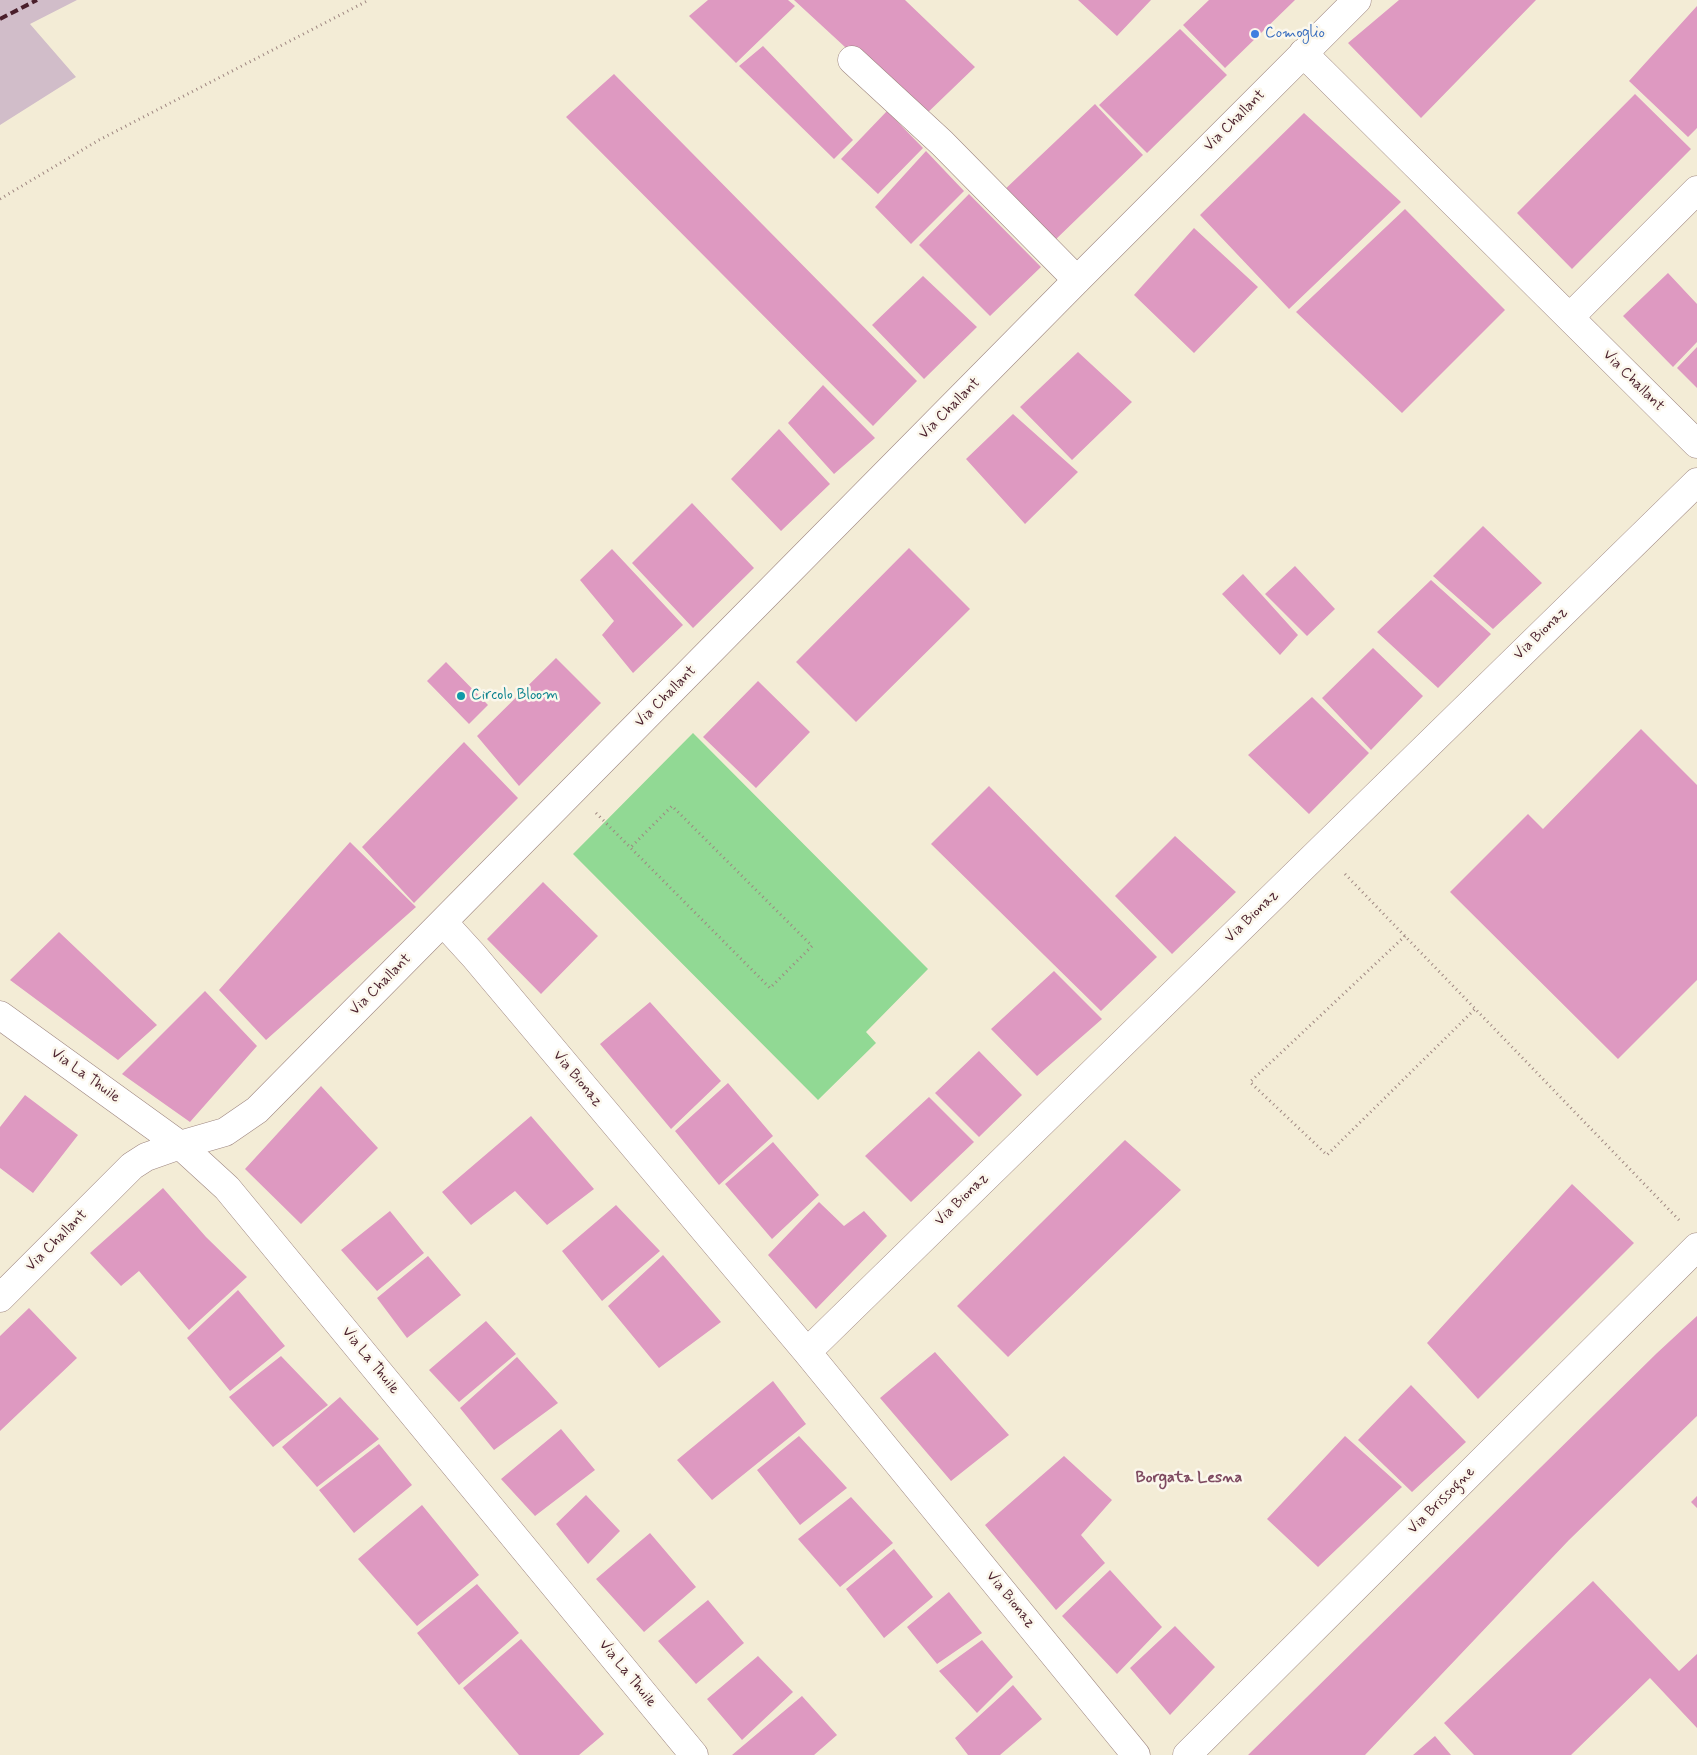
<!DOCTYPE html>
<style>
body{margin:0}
canvas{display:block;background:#f3ecd6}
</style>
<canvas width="1697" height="1755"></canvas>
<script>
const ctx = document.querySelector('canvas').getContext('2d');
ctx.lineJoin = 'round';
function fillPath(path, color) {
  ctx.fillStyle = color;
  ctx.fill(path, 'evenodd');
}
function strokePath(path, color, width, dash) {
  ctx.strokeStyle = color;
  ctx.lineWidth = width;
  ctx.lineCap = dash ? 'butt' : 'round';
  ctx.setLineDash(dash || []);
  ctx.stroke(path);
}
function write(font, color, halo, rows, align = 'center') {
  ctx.font = font + ' Mynerve,sans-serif';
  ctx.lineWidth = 5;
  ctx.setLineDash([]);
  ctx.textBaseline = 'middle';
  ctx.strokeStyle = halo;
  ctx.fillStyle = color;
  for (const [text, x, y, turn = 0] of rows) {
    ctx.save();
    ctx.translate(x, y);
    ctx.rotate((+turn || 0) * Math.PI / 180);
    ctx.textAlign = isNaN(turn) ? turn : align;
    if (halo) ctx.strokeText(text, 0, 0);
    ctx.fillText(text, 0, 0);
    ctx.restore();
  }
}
const industrial = new Path2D(`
 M0 0H77L30 24 76 77 0 125Z`);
const green = new Path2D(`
 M693 733 928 969 866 1032 876 1043 818 1100 573 854Z`);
const building = new Path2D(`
 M708 0H788L795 6 736 63 689 16Z
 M794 0H905L975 67 922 118Z
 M1078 0H1151L1117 36Z
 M1209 0H1295L1225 68 1183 25Z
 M1399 0H1536L1421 118 1348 43Z
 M1697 6V128L1688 137 1629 81Z
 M1180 29 1227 75 1147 153 1099 105Z
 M763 46 853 140 834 159 739 66Z
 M614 74 917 381 873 426 566 117Z
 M1635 94 1691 149 1572 269 1517 213Z
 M1095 104 1143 155 1052 243 1001 193Z
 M887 111 923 148 878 194 841 159Z
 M1304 113 1401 202 1289 309 1200 215Z
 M926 151 964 191 911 244 875 207Z
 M969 194 1041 267 990 316 919 245Z
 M1405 209 1505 310 1402 413 1296 312Z
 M1194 228 1258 287 1194 353 1134 295Z
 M1668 273 1697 304V342L1673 367 1623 316Z
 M923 276 977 327 924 379 872 325Z
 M1697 347V388L1677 368Z
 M1078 352 1132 402 1072 460 1020 407Z
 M823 385 875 438 834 474 788 423Z
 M1013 414 1078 472 1025 524 966 459Z
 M779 429 830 484 781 531 731 479Z
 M692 503 754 568 693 628 632 563Z
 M1483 526 1542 583 1493 629 1433 576Z
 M909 548 970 609 856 722 796 662Z
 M612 549 683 625 633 673 602 635 614 621 580 580Z
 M1295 566 1335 609 1307 636 1265 594Z
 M1243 574 1298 635 1280 655 1222 594Z
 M1431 580 1491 634 1438 688 1377 632Z
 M1373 648 1423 696 1371 750 1322 698Z
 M556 658 601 703 519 786 477 736Z
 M446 662 488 705 469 724 427 681Z
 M758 681 810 732 756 788 703 737Z
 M1312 697 1369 753 1309 814 1248 755Z
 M1641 729 1697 785V980L1618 1059 1450 892 1528 814 1543 829Z
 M464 742 518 798 414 903 362 847Z
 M989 786 1157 957 1101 1011 931 844Z
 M1175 836 1236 892 1172 954 1115 896Z
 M350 842 416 907 266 1040 219 990Z
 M543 882 598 936 541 994 487 939Z
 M59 932 157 1025 118 1060 10 980Z
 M1054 971 1102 1019 1037 1076 991 1029Z
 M205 991 257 1046 190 1122 122 1074Z
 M650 1002 721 1081 671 1129 600 1044Z
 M979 1051 1022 1095 979 1137 935 1093Z
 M728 1083 773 1136 719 1185 675 1131Z
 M321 1086 378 1148 301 1224 245 1169Z
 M25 1095 78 1135 33 1193 0 1168V1127Z
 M929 1097 974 1142 911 1202 865 1156Z
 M531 1116 594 1189 547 1225 515 1191 471 1225 442 1192Z
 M1125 1140 1181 1190 1008 1357 957 1306Z
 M773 1142 819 1195 772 1239 725 1184Z
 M1572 1184 1634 1243 1478 1399 1427 1343Z
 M163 1188 206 1237 247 1277 189 1330 139 1271 121 1286 90 1253Z
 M819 1202 844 1226 864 1211 887 1236 816 1309 768 1255Z
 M616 1205 660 1251 602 1301 562 1251Z
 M390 1211 424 1253 377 1291 341 1250Z
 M663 1255 721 1322 659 1368 608 1306Z
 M428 1256 461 1295 407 1338 377 1298Z
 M238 1290 285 1346 230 1391 187 1338Z
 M29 1308 77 1358 0 1431V1336Z
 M1697 1316V1416L1569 1540 1365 1755H1248L1657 1353Z
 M486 1321 516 1354 459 1402 429 1370Z
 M935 1352 1009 1435 951 1481 880 1398Z
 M281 1356 328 1405 273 1447 229 1397Z
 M517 1357 558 1403 494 1450 460 1408Z
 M773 1381 806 1424 712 1500 677 1460Z
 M1411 1385 1466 1442 1412 1492 1358 1440Z
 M340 1397 379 1439 317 1487 282 1447Z
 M561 1429 595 1470 535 1516 501 1479Z
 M799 1436 847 1488 800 1525 757 1470Z
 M1345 1436 1402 1487 1318 1567 1267 1519Z
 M379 1444 412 1485 354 1533 319 1490Z
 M1064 1456 1112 1500 1081 1535 1105 1563 1056 1610 985 1525Z
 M586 1495 620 1531 588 1564 556 1524Z
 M1697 1496V1508L1691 1502Z
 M851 1497 893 1543 840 1587 798 1539Z
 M422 1505 479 1575 417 1626 358 1559Z
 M650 1533 696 1587 644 1632 596 1579Z
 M894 1549 933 1597 884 1638 846 1589Z
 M1110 1570 1162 1627 1117 1674 1062 1616Z
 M1593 1581 1679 1671 1697 1654V1728L1650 1678 1571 1755H1474L1444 1723Z
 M477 1584 519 1633 459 1685 417 1633Z
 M949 1592 982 1633 937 1664 907 1627Z
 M708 1600 744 1643 696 1684 658 1641Z
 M1175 1626 1215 1667 1170 1715 1130 1668Z
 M521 1639 604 1734 579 1755H519L463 1688Z
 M982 1640 1013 1677 977 1713 939 1671Z
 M758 1656 793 1692 742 1740 707 1699Z
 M1013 1685 1042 1719 1000 1755H968L955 1738Z
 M802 1696 837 1735 814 1755H732Z
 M1435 1736 1451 1755H1413Z`);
const path = new Path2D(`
 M0 199 99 140 369 0
 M596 813 770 988 812 946 672 806 630 848
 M1345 874 1679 1220
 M1405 936 1250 1082 1327 1155 1475 1009`);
const street = new Path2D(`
 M1303 53 1697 444
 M852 60 942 143 1077 280
 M1570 317 1697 190
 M443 922 474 956 807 1352 1136 1755
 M0 1015 180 1145 227 1188 694 1755
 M0 1298 132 1166 146 1157 180 1145 225 1132 257 1110 1077 280 1357 0
 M807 1352 1697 482
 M1187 1755 1697 1247`);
const rail = new Path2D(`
 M0 19 37 0`);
const markers = [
 [1255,34,5,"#3f7fe0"],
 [461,696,5,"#0f9aa8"]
];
const shopNames = [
 ["Comoglio",1265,34]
];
const streetNames = [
 ["Via Challant",1235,121,-45],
 ["Via Challant",1633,381,45],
 ["Via Challant",950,409,-45],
 ["Via Bionaz",1541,634,-44],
 ["Via Challant",666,697,-45],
 ["Via Bionaz",1252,917,-44],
 ["Via Challant",381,985,-45],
 ["Via La Thuile",85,1076,36],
 ["Via Bionaz",577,1079,50],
 ["Via Bionaz",962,1200,-44],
 ["Via Challant",57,1241,-45],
 ["Via La Thuile",370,1361,51],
 ["Via Brissogne",1442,1501,-45],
 ["Via Bionaz",1010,1600,51],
 ["Via La Thuile",627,1674,51]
];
const cultureNames = [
 ["Circolo Bloom",471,696]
];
const neighbourhoodNames = [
 ["Borgata Lesna",1189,1479]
];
fillPath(industrial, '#d1bdc9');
fillPath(green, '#91d994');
fillPath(building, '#de99c1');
strokePath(street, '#9e8680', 29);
strokePath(path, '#9e8680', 3, [1, 4]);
strokePath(street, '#fff', 28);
strokePath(rail, '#4a1f2b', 4, [8, 4]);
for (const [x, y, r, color] of markers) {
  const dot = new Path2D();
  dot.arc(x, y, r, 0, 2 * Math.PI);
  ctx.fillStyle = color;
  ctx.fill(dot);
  strokePath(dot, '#fbf7ec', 2);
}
write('15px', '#366cbe', '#fbf7ec', shopNames, 'left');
write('15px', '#4a1f2b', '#fbf7ec', streetNames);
write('15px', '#0d838f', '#fbf7ec', cultureNames, 'left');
write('bold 16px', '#7e4a60', '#fbf7ec', neighbourhoodNames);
</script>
